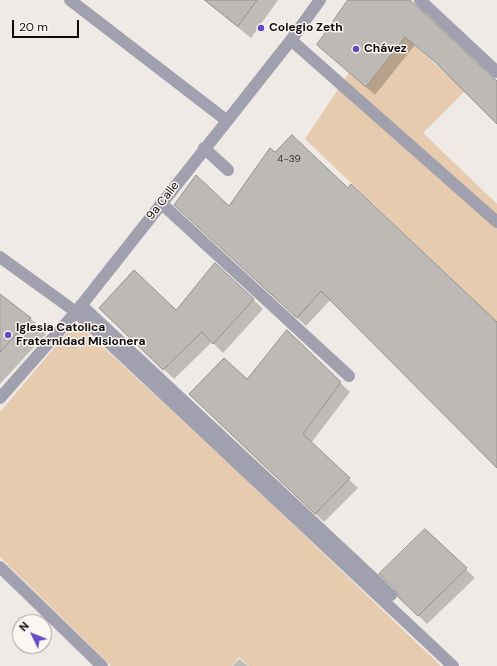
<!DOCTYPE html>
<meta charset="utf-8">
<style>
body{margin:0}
#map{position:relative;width:497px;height:666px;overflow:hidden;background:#efeae5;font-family:"DM Sans",sans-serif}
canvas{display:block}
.north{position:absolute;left:12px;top:614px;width:40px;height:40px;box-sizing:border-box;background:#fcf7f3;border:1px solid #9d9996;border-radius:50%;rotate:313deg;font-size:11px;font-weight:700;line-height:16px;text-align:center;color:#0e0c0b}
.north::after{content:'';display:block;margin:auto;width:14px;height:18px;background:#634cc5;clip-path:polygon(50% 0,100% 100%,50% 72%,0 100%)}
.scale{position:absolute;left:12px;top:20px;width:67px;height:18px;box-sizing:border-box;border:2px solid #0e0c0b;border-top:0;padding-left:5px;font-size:12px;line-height:14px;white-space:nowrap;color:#0e0c0b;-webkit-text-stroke:3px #fcf7f3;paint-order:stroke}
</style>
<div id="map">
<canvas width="497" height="666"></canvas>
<div class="north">N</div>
<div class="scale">20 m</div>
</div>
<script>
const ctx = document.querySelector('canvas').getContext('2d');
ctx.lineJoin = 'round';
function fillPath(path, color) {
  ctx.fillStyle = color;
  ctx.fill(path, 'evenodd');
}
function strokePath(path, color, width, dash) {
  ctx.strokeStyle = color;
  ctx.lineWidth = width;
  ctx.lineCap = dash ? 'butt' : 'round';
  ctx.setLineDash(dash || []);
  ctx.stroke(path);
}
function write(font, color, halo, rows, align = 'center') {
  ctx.font = font + ' "DM Sans",sans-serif';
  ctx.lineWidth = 3;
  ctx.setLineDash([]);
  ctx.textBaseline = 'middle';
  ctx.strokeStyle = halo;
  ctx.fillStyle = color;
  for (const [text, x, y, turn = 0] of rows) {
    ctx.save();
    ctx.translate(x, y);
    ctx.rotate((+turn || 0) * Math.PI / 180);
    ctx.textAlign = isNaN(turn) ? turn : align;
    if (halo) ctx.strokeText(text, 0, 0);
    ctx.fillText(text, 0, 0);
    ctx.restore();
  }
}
const green = new Path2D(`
 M401 33 465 91 423 133 497 204V322L305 139 349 73 366 87 393 52Z
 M76 322 238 472 441 666H249L239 657 232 666H111L0 557V412Z`);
const shadow = new Path2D(`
 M204 0H278L251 38Z
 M350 0H407L497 83V123L445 70 415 45 375 95 318 45Z
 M275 154 348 189 497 324V467L331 299 306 326 185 214 229 207Z
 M0 296 30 318 46 334 0 384Z
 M253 299 263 309 223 353 212 342 174 379 101 308 176 312Z
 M287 332 350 392 311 443 358 488 324 522 199 403 247 381Z
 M425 530 475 578 427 624 399 596 397 590Z
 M239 659 248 666H233Z`);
const building = new Path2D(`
 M205 0H257L238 26Z
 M348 0H410L497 81V124L435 62 405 37 366 87 317 45Z
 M292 135 348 188 351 184 497 322V468L321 291 297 318 174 205 196 175 229 206 270 148 275 152Z
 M215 263 254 299 213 344 202 332 163 370 99 308 134 270 176 310Z
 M0 294 31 318 0 352Z
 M287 330 341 382 303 434 350 478 315 514 189 394 224 358 247 379Z
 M425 529 467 568 418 616 398 597 396 590 379 574Z`);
const minor = new Path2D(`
 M70 0 226 120
 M420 0 497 72
 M291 40 497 222
 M204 148 228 170
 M161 203 349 376
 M0 257 76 312 453 666
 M81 305 391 595
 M0 398 76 312 291 40 320 0
 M0 567 102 666`);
const markers = [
 [261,28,4,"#634cc5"],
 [356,49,4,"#634cc5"],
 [8,335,4,"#634cc5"]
];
const numberNames = [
 ["4-39",289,159]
];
const poiNames = [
 ["Colegio Zeth",269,28],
 ["Chávez",364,49],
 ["Iglesia Catolica",16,328],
 ["Fraternidad Misionera",16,342]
];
const streetNames = [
 ["9a Calle",163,201,-52]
];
fillPath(green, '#e7cbaf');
fillPath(shadow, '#0003');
fillPath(building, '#bdb9b4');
strokePath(building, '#95908c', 1);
strokePath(minor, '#a0a0af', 12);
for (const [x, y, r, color] of markers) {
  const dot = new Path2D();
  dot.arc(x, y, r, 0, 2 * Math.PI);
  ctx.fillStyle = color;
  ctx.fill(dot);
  strokePath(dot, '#fcf7f3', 1.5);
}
write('10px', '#3a3735', null, numberNames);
write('bold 12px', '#0e0c0b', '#fcf7f3', poiNames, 'left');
write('12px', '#0e0c0b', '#fcf7f3', streetNames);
</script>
